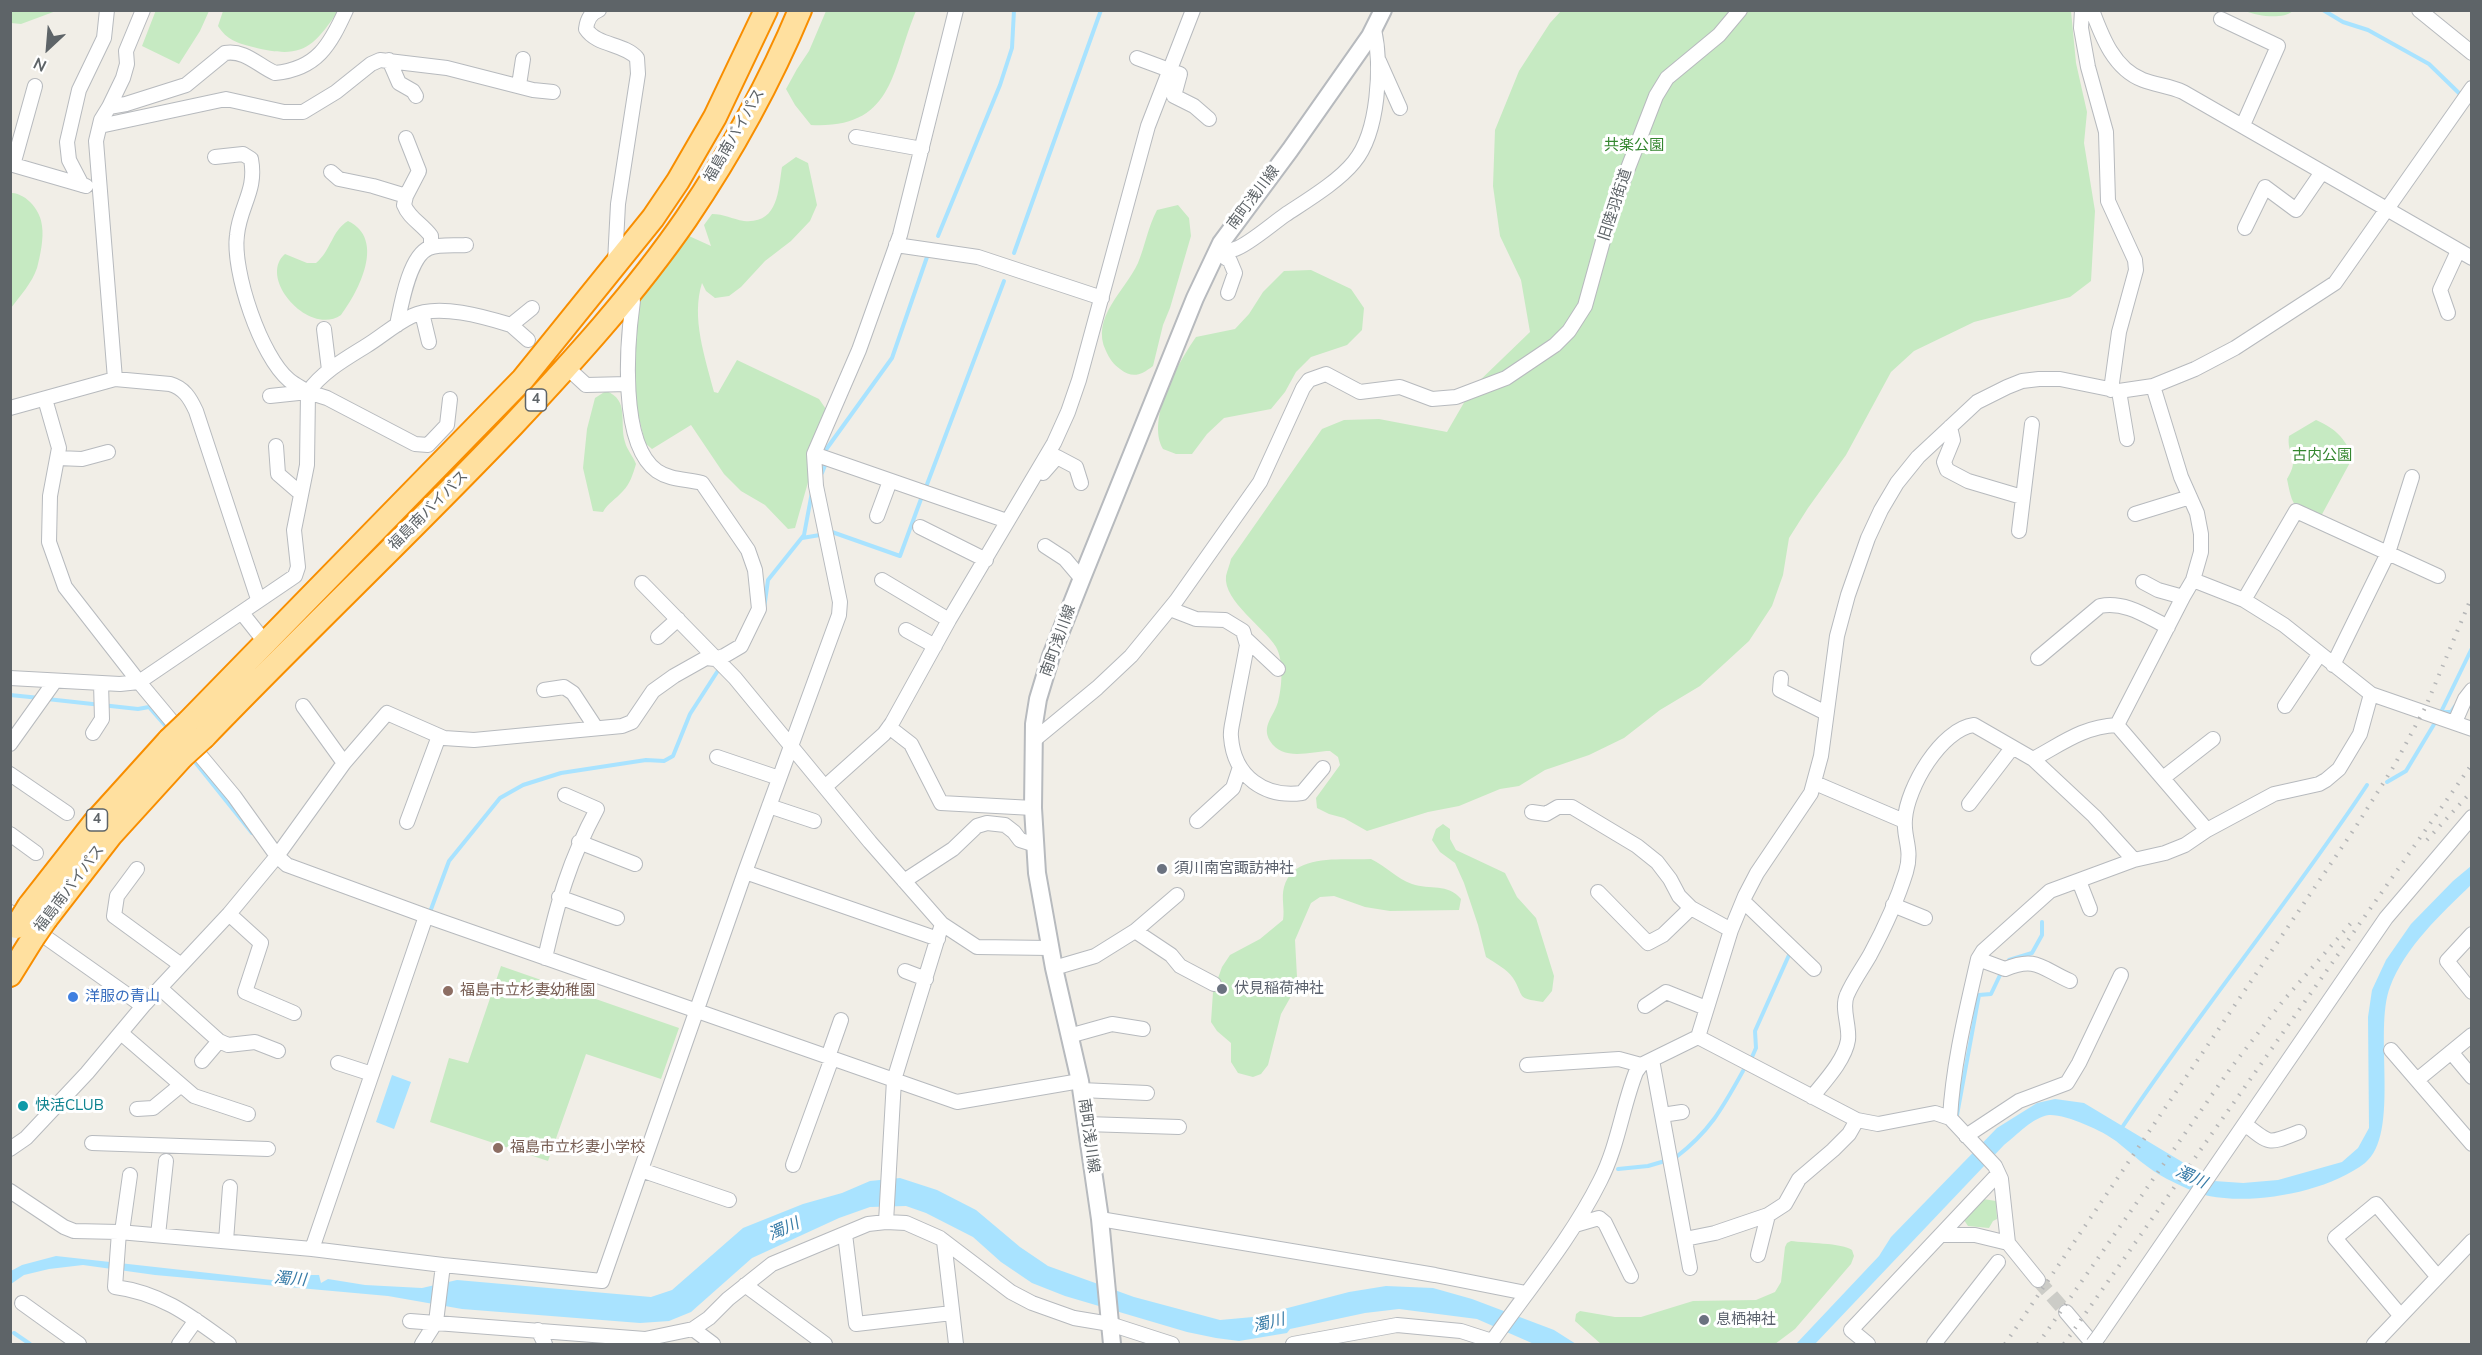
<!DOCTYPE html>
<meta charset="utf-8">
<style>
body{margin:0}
#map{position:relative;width:2482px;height:1355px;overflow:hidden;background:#f1eee7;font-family:"Nunito Sans",sans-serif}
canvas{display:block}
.frame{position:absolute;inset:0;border:12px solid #5e6468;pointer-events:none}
.north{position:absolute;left:18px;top:18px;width:60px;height:60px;-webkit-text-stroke:4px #fff;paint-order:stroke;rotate:206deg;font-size:16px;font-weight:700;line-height:24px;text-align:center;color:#5e6468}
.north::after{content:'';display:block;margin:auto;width:21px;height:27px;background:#5e6468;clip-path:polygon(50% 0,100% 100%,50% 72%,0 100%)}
</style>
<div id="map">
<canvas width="2482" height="1355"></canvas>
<div class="frame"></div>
<div class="north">N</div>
</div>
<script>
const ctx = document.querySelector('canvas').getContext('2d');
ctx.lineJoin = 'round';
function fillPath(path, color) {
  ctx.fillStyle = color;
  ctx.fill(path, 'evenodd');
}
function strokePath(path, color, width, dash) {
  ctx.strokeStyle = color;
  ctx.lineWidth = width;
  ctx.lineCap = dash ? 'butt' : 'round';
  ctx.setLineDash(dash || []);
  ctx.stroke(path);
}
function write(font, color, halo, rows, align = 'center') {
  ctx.font = font + ' "Nunito Sans","Noto Sans JP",sans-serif';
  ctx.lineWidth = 6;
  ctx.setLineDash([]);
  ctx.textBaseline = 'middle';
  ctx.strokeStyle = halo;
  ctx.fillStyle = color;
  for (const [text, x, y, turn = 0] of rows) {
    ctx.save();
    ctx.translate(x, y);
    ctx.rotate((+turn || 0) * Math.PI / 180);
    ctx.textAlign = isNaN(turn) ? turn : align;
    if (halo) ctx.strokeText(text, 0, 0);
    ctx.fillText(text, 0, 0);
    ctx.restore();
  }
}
const green = new Path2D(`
 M11 10H56V11L21 24 11 23Z
 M156 10 209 11 200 31 179 64 142 46Z
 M223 11V10L338 11C312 50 300 59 253 47 237 43 227 40 218 26Z
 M826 11H916C891 70 895 129 811 125L795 105 786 89 797 69 809 51Z
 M1561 11H2071L2076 63 2087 112 2084 143 2095 211 2091 281 2070 297 1974 322 1914 351 1891 372 1846 455 1808 508 1789 538 1783 575 1772 606 1749 641 1700 686 1660 710 1624 738 1589 755 1545 770 1519 786 1500 789 1459 806 1428 812 1367 831 1344 818 1329 814 1317 808 1316 798 1340 765 1338 757 1330 751C1311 751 1283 762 1270 741 1261 726 1274 716 1278 702 1282 687 1284 661 1276 647 1265 628 1223 601 1226 576 1227 571 1230 564 1231 559L1322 429 1344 420 1379 419 1447 432 1473 387 1530 332 1521 280 1500 236 1493 186 1495 130 1519 71 1550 23Z
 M2245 11H2293C2282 20 2258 16 2245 11Z
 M796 157 808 163 817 205 810 221 791 241 765 261 741 287 729 296 715 298 706 291 702 283C691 318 705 357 714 392L718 393 737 360 819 399 828 412 795 528 788 529 765 505 741 491 724 474 691 425 652 449 645 443 630 380 639 298 689 236 711 246 704 225 712 214C724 214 732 219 744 221 778 224 778 192 782 167Z
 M11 167 12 193C27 194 41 211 42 226 44 238 40 257 37 268 32 283 20 296 11 308Z
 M1178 205 1189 218 1191 236 1170 308 1163 325 1153 366C1141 375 1133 379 1120 369 1114 365 1109 358 1106 351 1090 318 1125 291 1138 263 1145 246 1148 227 1157 210Z
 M348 221C386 239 359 291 341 315 309 337 257 278 285 254L307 263H316C331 251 332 230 348 221Z
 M1311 270 1351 289 1364 308 1362 330 1347 345 1311 357 1296 372 1285 392 1271 409 1224 418 1207 434 1192 454H1176L1163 449C1146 419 1178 363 1196 337L1235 329 1249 314 1263 292 1284 271Z
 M606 391C630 400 619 422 625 442 627 450 633 456 636 464 633 474 630 484 623 491 616 499 608 503 603 512L593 511 583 468 587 429 595 398Z
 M2316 420C2337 430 2343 436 2353 457L2320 518C2293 506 2293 509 2287 479 2301 457 2286 455 2289 436Z
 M1443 824 1450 829V839L1456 850 1505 873 1517 897 1536 918 1554 976 1552 991 1543 1002C1515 998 1525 997 1513 978 1507 969 1495 963 1486 957L1478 925 1464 883 1455 863 1440 852 1432 840 1436 829Z
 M1371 859C1386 866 1397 879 1412 884 1430 890 1448 883 1461 899L1459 910 1390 911 1365 907 1334 896 1320 897 1311 903 1295 940 1297 977 1294 991 1281 1014 1268 1065 1261 1074 1253 1077 1238 1073 1231 1062V1043L1217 1031 1211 1022 1213 992 1222 967 1230 955 1260 939 1283 920C1285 909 1281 898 1284 887 1294 852 1343 861 1371 859Z
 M501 966 679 1028 661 1079 586 1054 548 1161 430 1122 449 1058 468 1063Z
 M1983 1199 1996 1201 1997 1219 1993 1221 1989 1228 1968 1226 1964 1220Z
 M1791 1241C1805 1243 1843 1243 1852 1250L1854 1256 1851 1264 1795 1329 1775 1344H1601L1575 1321 1576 1314 1580 1311 1615 1317H1641L1693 1301 1756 1300 1775 1292 1781 1282 1785 1247 1787 1243Z`);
const water = new Path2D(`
 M2471 866V885C2441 914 2405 947 2390 987 2373 1031 2401 1134 2365 1163 2327 1192 2255 1205 2209 1196 2196 1193 2179 1185 2167 1179 2148 1169 2132 1154 2116 1141 2103 1131 2066 1114 2049 1115 2033 1117 2017 1135 2004 1145L1815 1344H1796L1879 1256 1891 1237 1997 1128 2037 1103 2055 1099 2084 1103 2214 1181 2243 1183 2278 1180 2342 1162 2358 1148 2369 1128 2368 1017 2372 990 2386 960 2411 924 2453 881Z
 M392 1075 411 1082 394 1129 376 1122Z
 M900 1178 937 1190 976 1210 1020 1247 1048 1266 1134 1297 1220 1320 1253 1317 1349 1292 1386 1286 1433 1288 1472 1299 1554 1330 1576 1344H1534L1477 1319 1399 1309 1365 1313 1290 1329 1287 1333 1239 1341 1216 1338 1187 1332 1065 1296 1032 1283 1001 1262 973 1237 926 1213 906 1206 870 1207 839 1218 752 1258 691 1312 669 1321 640 1323 462 1309 388 1296 155 1275 83 1265 49 1269 24 1275 11 1284V1271L22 1265 56 1256 290 1282 294 1275H319L321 1283 328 1279 365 1285 422 1288 457 1280 651 1297 672 1290 743 1228 803 1204 842 1193 870 1181Z`);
const stream = new Path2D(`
 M2323 10 2343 22 2368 30 2429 64 2462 96
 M938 236 1000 85 1012 48 1014 10
 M1014 253 1101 10
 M825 451 892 358 927 257
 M822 473 826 463
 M926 487 1004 281
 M832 532 900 556 921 499
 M802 538 820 535
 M764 609 768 580 804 535 812 492
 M10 695 40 698
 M47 699 138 709 149 707 169 730
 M2455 706 2451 712H2441L2472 648
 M191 757 252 833
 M2387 782 2406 771 2436 721
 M430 912 449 861 500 798 523 785 561 773 646 760 664 761 673 756 690 714 719 669
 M2009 960 2032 953 2042 935V922
 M1752 1057 1756 1048 1755 1031 1789 955
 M1957 1115 1979 995 1991 994 2001 973
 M2121 1129C2199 1012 2289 903 2367 785
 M1675 1158C1710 1131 1722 1109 1743 1071
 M1618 1169 1648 1166 1665 1161
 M14 1333 30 1344`);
const minorTunnel = new Path2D(`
 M2038 1280 2066 1312`);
const minor = new Path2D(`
 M599 10C590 13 587 20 586 29 597 46 624 43 637 58L638 74 618 204 615 262
 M2082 10 2081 28 2088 67 2106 132 2108 201 2135 260 2136 270 2119 332 2111 390
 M2092 10C2102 37 2114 69 2143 80 2156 85 2170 86 2183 92L2472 258
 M2419 10 2472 53
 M2221 19 2278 46 2243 125
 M1137 58 1180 74 1174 96 1194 106 1209 119
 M389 60 399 83 413 91 416 96
 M1379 61 1400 108
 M519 85 523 59
 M109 107 123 78 127 64 126 51 143 10
 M100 126 226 99 284 112H303L336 92 371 64 380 60 447 68 533 90 553 92
 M856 137 922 149
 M406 138 419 171 406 196
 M215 157 243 154 251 159C257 191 240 205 237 235 232 271 261 357 289 380 295 385 302 388 308 392
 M10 164 86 186
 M13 165 35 86
 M331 172 339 179 373 186 406 196 404 205C409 218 422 224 431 236V247
 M82 185 69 160 67 142 79 90 104 38 107 10
 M2245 228 2265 187 2296 210 2322 172
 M896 245 978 257 1102 298
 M1228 293 1235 273 1230 261 1217 252C1223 251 1230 251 1235 249 1248 245 1272 224 1285 215 1306 201 1338 182 1354 162 1379 132 1382 65 1374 29
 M422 313 429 342
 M2448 313 2440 290 2458 251
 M397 325C401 306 409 256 429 248 439 244 455 246 466 245
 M511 325 528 340
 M324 329 329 370
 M573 373 586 385 628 384
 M115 379 96 141 101 120 109 107 126 104 186 85 225 53C246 50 257 65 275 73 317 69 330 45 346 10
 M2153 386 2181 477 2197 513 2201 534V552L2193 580 2244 600 2284 625 2371 694 2472 729
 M2119 391 2127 439
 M270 396 308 392 327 398 415 444 428 445 447 425 450 399
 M45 399 59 448 50 496 49 542 65 587 139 682 234 796 277 856 287 865 426 916 957 1102 1080 1081
 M10 408 115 379 170 384C184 388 190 398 196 411L258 599
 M1950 427 1953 440 1944 462 1947 470 1968 481 2022 497
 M276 446 278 474 300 493
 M814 454 1007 521
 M58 458 82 459 108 452
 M1043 473 1057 457 1076 467 1081 483
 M2135 514 2190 497
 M877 516 890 481
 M920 527 986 560
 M2019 531 2032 424
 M1045 546 1065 559 1082 579
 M882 580 949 620
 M2143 582 2158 590 2183 597
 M642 583 735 678 870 842 942 924 977 947 1050 948
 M2244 600 2296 511 2438 576
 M1170 609 1196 619 1225 620 1243 631 1247 645C1243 668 1238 691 1234 714 1233 721 1230 730 1231 737 1234 777 1265 798 1302 793L1323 768
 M242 613 265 642
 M906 630 935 646
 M658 637 678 619
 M1246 639 1278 669
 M2038 658 2100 606C2125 601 2146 616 2168 627
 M2333 665 2388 553 2412 477
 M10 678 120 684 139 682 295 576 298 567 294 530 307 465 308 392C322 372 345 359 366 346 381 337 395 324 412 316 438 303 485 317 511 325L532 308
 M1781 678 1780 690 1826 713
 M544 690 564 687 573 693 596 728
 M303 706 344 763
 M2285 706 2319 655
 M2455 722 2465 699 2472 690
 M2117 725 2207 830
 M889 727 911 744 941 803 1033 808
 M93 733 102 719 101 683
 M1034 740 1097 688 1131 656 1176 601 1260 482 1303 388 1309 380 1326 374 1360 392 1400 387 1432 399 1456 397 1506 378 1555 345 1569 331 1585 306 1611 212 1656 96 1667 78 1719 35 1740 10
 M10 744 55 681
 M717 757 779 778
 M2033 759 2094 816 2134 860
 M10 774 67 813
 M2163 778 2213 739
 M1815 783 1904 821
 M826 786 884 734 892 723 949 620 1054 443 1068 412 1079 380 1148 126 1193 10
 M1969 804 2012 748
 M769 806 814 821
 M1532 812 1546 814 1558 807H1572L1637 846 1657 862 1670 879 1679 896 1691 908 1731 930
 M1197 821 1233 788 1240 767
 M407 822 439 736
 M10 834 36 853
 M579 842 635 864
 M137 869 117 896 114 916 181 965
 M745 872 938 939
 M904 881 953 849 977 826 987 823 1005 825 1014 832 1020 840 1036 845
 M2079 881 2090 909
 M1598 892 1648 943 1663 935 1691 908
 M559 897 617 918
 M1743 901 1814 969
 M1893 905 1925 918
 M10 912 143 1006
 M229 914 261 943 245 992 294 1013
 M1135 931 1171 955 1180 966 1214 984
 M2472 934 2447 961 2472 992
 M545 958C558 901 569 861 597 809L565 795
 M1978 959 2005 969C2036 956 2041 968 2070 981
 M1054 968 1095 956 1135 931 1177 895
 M905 971 926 979
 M160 988 219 1041 228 1045 255 1042 278 1051
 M1645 1006 1666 992 1706 1008
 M121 1033 194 1096 248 1114
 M1069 1036 1112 1024 1143 1029
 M1698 1037 1857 1120 1878 1124 1935 1113 1950 1118 1995 1166 2001 1179 2008 1243 2038 1280
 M2391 1050 2472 1144
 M2451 1052 2472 1077
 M828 1057 841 1020
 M1652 1060 1690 1268
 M202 1061 219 1041
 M338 1063 372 1074
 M1527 1065 1619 1059 1641 1065
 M2417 1080 2472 1035
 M1081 1090 1147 1093
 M1812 1097C1824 1082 1845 1060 1848 1040 1850 1026 1841 1008 1847 995 1853 981 1862 969 1870 955 1884 929 1897 901 1906 872 1913 849 1903 838 1905 819 1907 788 1941 729 1974 725L2033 759C2063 743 2082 727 2117 725L2183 597 2193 580
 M137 1109 153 1108 181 1085
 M1662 1115 1682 1112
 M1950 1118C1953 1064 1966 1012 1978 959L1983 951 2050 891 2134 860 2165 853 2185 845 2207 830 2274 794 2319 784 2326 780 2339 769 2360 734 2371 694
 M1086 1124 1179 1127
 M2245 1124C2271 1145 2268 1144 2299 1132
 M1966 1136 2019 1101 2067 1083 2079 1063 2121 975
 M92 1143 268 1149
 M10 1149 26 1138 87 1073 143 1006 229 914 277 856 344 763 387 713 444 738 474 740 622 726 632 722 653 691 674 676 706 658 715 659 724 656 741 646 759 609 755 570 748 550 702 483C686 479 670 480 657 471 619 444 627 343 633 301
 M793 1165 832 1058
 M641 1170 729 1200
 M10 1191 64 1227 74 1231 119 1232 312 1249 443 1265 602 1281 745 872 839 615 840 602 816 486 814 454 859 350 900 235 956 10
 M1100 1219 1435 1275 1526 1293
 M886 1222 894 1080 942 924
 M1575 1225 1599 1218 1605 1223 1631 1276
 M119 1232 115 1287C162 1293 192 1317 229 1344
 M122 1232 130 1175
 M845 1234 856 1324 952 1313
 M158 1235 166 1161
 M1941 1235H1975L2008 1243
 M1685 1239 1715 1233 1768 1215
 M226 1241 230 1187
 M944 1241 956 1344
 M312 1249 426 916
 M1758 1255 1768 1215 1785 1204 1799 1179 1833 1150 1849 1134 1857 1120
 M745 1285 825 1344
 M22 1303 79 1344
 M2066 1312 2093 1344
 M2400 1315 2335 1238 2376 1204 2437 1276
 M410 1321 645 1339 693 1329 713 1344
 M693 1329 709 1318 728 1299 772 1264 868 1224 886 1222 906 1223 940 1238 1011 1292 1032 1303 1074 1318 1110 1324 1172 1344
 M538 1330 545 1344
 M2099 1336 2386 918 2472 817
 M179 1344 196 1320
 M422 1344 436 1322 443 1265
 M1293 1344 1397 1325 1461 1331 1492 1341
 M1490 1344C1527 1291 1571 1239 1600 1181 1618 1146 1622 1108 1636 1072L1641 1065 1698 1037 1731 930 1745 896 1757 873 1811 793 1821 756 1837 636 1848 595 1868 538 1881 510 1897 483 1918 457 1977 402 2007 387 2022 381 2039 379H2060L2119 391 2153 386 2195 369 2235 348 2335 283 2472 88
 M1868 1344 1851 1330 1998 1174
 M1934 1344 1998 1262
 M2374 1344 2472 1241`);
const tertiary = new Path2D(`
 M1112 1344 1100 1219 1080 1081 1054 968 1037 873 1033 808 1034 724 1038 699 1051 656 1084 573 1195 298 1221 243 1290 150 1370 36 1383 10`);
const trunk = new Path2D(`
 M188 722 523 379 653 218 678 181 715 117 766 10
 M204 737C305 632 411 532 512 426 573 361 635 293 686 219 730 154 770 82 800 10
 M29 906 94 823 169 740
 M46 919 111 835 182 757
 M10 975 33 938`);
const rail = new Path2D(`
 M2427 840 2472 791
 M2005 1344 2355 828 2394 766 2426 706 2472 596
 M2038 1344 2230 1069 2283 1001 2352 922
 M2064 1344 2472 764`);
const minorBridge = new Path2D(`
 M2093 1344 2099 1336`);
const trunkBridge = new Path2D(`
 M169 740 188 722
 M182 757 204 737
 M16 927 29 906
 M33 938 46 919`);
const markers = [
 [1162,869,6,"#6b7280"],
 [1222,989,6,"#6b7280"],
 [448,991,6,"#8d6e63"],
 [73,997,6,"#3f7fe0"],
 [23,1106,6,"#0f9aa8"],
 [498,1148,6,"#8d6e63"],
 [1704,1320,6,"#6b7280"]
];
const shields = [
 [536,400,21],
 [97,820,21]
];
const shieldNames = [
 ["4",536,400],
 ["4",97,820]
];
const streetNames = [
 ["福島南バイパス",735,136,-60],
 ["南町浅川線",1254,198,-53],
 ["旧陸羽街道",1616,205,-72],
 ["福島南バイパス",429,511,-45],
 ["南町浅川線",1059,641,-70],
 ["福島南バイパス",70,889,-53],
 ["南町浅川線",1088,1136,82]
];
const parkNames = [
 ["共楽公園",1634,146],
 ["古内公園",2322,456]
];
const worshipNames = [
 ["須川南宮諏訪神社",1174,869],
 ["伏見稲荷神社",1234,989],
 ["息栖神社",1716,1320]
];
const educationNames = [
 ["福島市立杉妻幼稚園",460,991],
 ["福島市立杉妻小学校",510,1148]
];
const shopNames = [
 ["洋服の青山",85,997]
];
const cultureNames = [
 ["快活CLUB",35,1106]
];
const waterNames = [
 ["濁川",2191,1178,25],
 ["濁川",784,1230,-24],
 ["濁川",290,1280,5],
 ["濁川",1269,1324,-14]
];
fillPath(green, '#c6eac2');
fillPath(water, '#a9e3ff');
strokePath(stream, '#a9e3ff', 4);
strokePath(minorTunnel, '#ccccc7', 14, [14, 7]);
strokePath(minor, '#b7babe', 16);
strokePath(tertiary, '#b7babe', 20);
strokePath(trunk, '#f88e00', 26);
strokePath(minor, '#fff', 14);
strokePath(tertiary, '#fff', 16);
strokePath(trunk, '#ffe09f', 22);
strokePath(rail, '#b5b6b7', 4, [1.5, 8]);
strokePath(minorBridge, '#b7babe', 16, []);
strokePath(trunkBridge, '#f88e00', 26, []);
strokePath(minorBridge, '#fff', 14);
strokePath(trunkBridge, '#ffe09f', 22);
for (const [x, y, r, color] of markers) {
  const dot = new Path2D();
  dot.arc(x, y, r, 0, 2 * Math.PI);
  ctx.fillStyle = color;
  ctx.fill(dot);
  strokePath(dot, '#fff', 2);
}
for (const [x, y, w] of shields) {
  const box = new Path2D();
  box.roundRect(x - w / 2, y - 11, w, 22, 4.5);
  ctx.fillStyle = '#fff';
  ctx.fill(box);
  strokePath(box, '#5e6468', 1.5);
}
write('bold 14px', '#5e6468', null, shieldNames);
write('15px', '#5e6468', '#fff', streetNames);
write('15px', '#34862f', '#fff', parkNames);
write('15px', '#5b616d', '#fff', worshipNames, 'left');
write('15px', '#785e54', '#fff', educationNames, 'left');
write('15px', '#366cbe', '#fff', shopNames, 'left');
write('15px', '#0d838f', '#fff', cultureNames, 'left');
write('italic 16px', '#377ba7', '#fff', waterNames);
</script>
